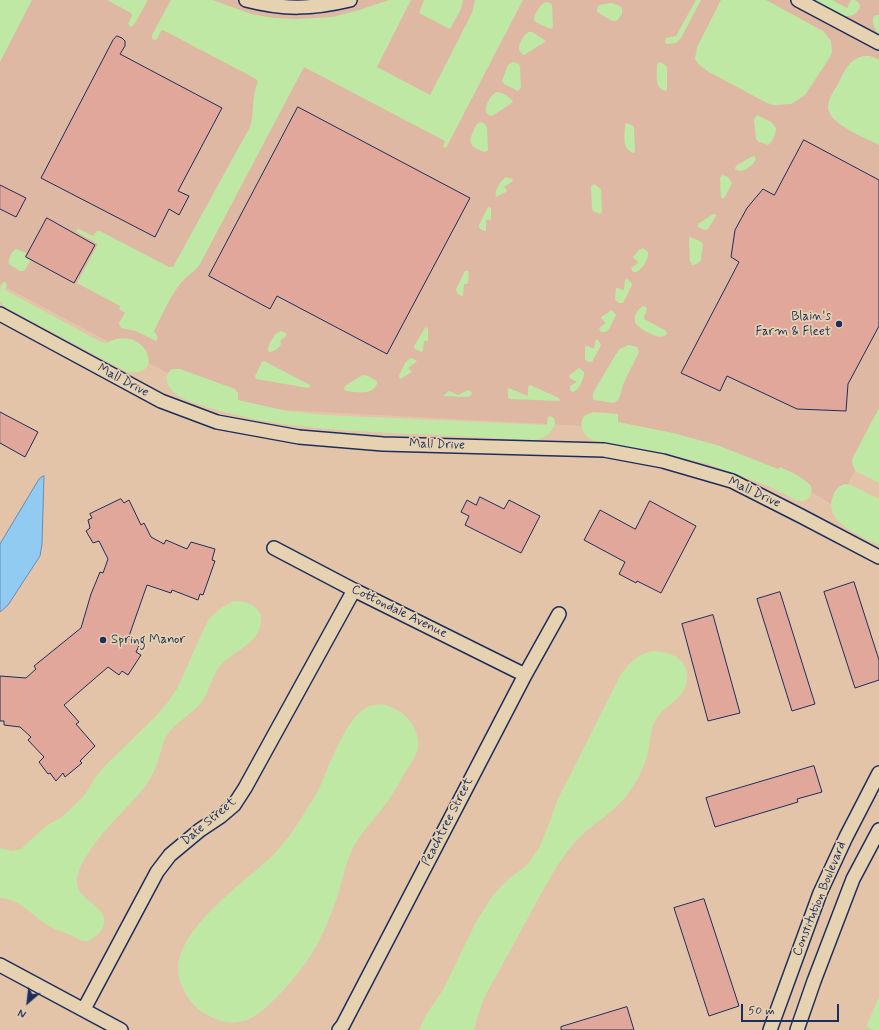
<!DOCTYPE html>
<style>
body{margin:0}
#map{position:relative;width:879px;height:1030px;overflow:hidden;background:#e4c4a9;font-family:Mynerve,sans-serif}
canvas{display:block}
.north{position:absolute;left:8px;top:982px;width:40px;height:40px;-webkit-text-stroke:3px #e6d1b0;paint-order:stroke;rotate:208deg;font-size:11px;font-weight:700;line-height:16px;text-align:center;color:#1b2f5e}
.north::after{content:'';display:block;margin:auto;width:14px;height:18px;background:#1b2f5e;clip-path:polygon(50% 0,100% 100%,50% 72%,0 100%)}
.scale{position:absolute;left:741px;top:1004px;width:98px;height:18px;box-sizing:border-box;border:2px solid #1b2f5e;border-top:0;padding-left:5px;font-size:12px;line-height:14px;white-space:nowrap;color:#1b2f5e;-webkit-text-stroke:3px #e6d1b0;paint-order:stroke}
</style>
<div id="map">
<canvas width="879" height="1030"></canvas>
<div class="north">N</div>
<div class="scale">50 m</div>
</div>
<script>
const ctx = document.querySelector('canvas').getContext('2d');
ctx.lineJoin = 'round';
function fillPath(path, color) {
  ctx.fillStyle = color;
  ctx.fill(path, 'evenodd');
}
function strokePath(path, color, width, dash) {
  ctx.strokeStyle = color;
  ctx.lineWidth = width;
  ctx.lineCap = dash ? 'butt' : 'round';
  ctx.setLineDash(dash || []);
  ctx.stroke(path);
}
function write(font, color, halo, rows, align = 'center') {
  ctx.font = font + ' Mynerve,sans-serif';
  ctx.lineWidth = 3.5;
  ctx.setLineDash([]);
  ctx.textBaseline = 'middle';
  ctx.strokeStyle = halo;
  ctx.fillStyle = color;
  for (const [text, x, y, turn = 0] of rows) {
    ctx.save();
    ctx.translate(x, y);
    ctx.rotate((+turn || 0) * Math.PI / 180);
    ctx.textAlign = isNaN(turn) ? turn : align;
    if (halo) ctx.strokeText(text, 0, 0);
    ctx.fillText(text, 0, 0);
    ctx.restore();
  }
}
const built = new Path2D(`
 M0 0H879V425L836 507 787 477 622 428 249 408 188 384 0 284Z`);
const green = new Path2D(`
 M0 0H32L0 62Z
 M107 0H148L134 25 131 27 128 24 132 16 131 13Z
 M171 0H213L251 14 273 18 296 19 333 17 359 10 389 0H411L377 67 430 95 472 13 475 0H523L446 148 443 147 445 141 304 67 200 264C195 272 186 276 180 284 169 298 162 316 154 331L158 338 156 341 136 331 121 328 119 323 125 313 119 309 120 306 77 283 98 244 77 232 76 230 79 229 93 236 97 231H100L169 267H173L250 127C255 112 251 96 258 82L256 79 163 30 161 31 157 39 154 40 152 38V35Z
 M424 0H463L461 9 450 29 419 13Z
 M696 0H701L681 38 676 43 667 44 665 42 666 38 676 36Z
 M721 0H766L823 31 831 41 832 52 830 57 805 95 791 104 773 105 767 103 709 72 698 64 695 59 697 47Z
 M810 0H832L847 8 851 0C856 0 859 1 860 6 858 15 850 17 841 16Z
 M546 2 551 3 552 6 553 27 551 29 537 23 534 20C534 14 540 4 546 2Z
 M611 3 618 5 622 8V14L617 21H613L597 12V9L599 5Z
 M877 15H879V35C875 29 871 23 874 16Z
 M528 32H532L546 41 524 55 520 52C517 45 523 36 528 32Z
 M863 56H870L879 60V145C866 138 828 124 828 107 828 98 835 90 839 82 845 70 849 60 863 56Z
 M513 62 519 64 520 67 521 88 518 91 504 84 502 81 508 65Z
 M659 62 664 64 667 67V89L666 91C654 88 657 76 657 65Z
 M496 92C501 92 511 97 513 102L494 115 490 116 486 112C485 105 490 96 496 92Z
 M757 115 771 122 776 128C776 134 772 142 768 145L759 142 756 139 754 119Z
 M481 122 485 124 487 127 488 150 485 152C474 148 466 145 473 132 475 127 476 124 481 122Z
 M626 123 632 125 634 128 635 151 634 153C621 149 625 136 625 125Z
 M754 156 756 159C753 165 746 171 739 171L735 169 736 166 751 157Z
 M722 175 728 177 732 183 725 197 723 199 721 197 720 178Z
 M506 177 512 179 513 181 504 187 507 190 506 192 496 197C494 191 501 180 506 177Z
 M594 184 601 189 602 211 600 214 593 211 592 208 591 186Z
 M488 207 491 208V219L490 220H486V230L484 231 479 228V225Z
 M713 214 716 215V216L708 229 705 230 698 227V224Z
 M690 237 700 241 703 244 701 260 697 264 692 265 690 261 689 239Z
 M643 248 648 252C649 259 643 269 636 272H633L631 268 638 263V262L633 257 639 250Z
 M16 249 26 253 25 257 31 260 24 271H20L9 264C8 259 11 252 16 249Z
 M465 271H468C469 274 469 281 467 284H464L463 295 461 296 457 293 456 289Z
 M627 279 631 282 632 285 623 303H619L615 300 616 289 617 288 624 290 625 280Z
 M3 282H5L7 285 5 290 101 342 107 343C145 322 168 379 127 372L11 310C7 308 2 305 0 301 0 296 0 286 3 282Z
 M643 306 646 307 647 309 644 317V319L665 330 667 334C660 342 642 330 636 324 633 317 636 310 643 306Z
 M612 310 616 315 609 329 606 332H601L599 328 606 323 601 318V317Z
 M427 327 428 329V341H424L423 350 422 352 415 349 414 346 425 328Z
 M281 331 286 333V336L280 341 281 344C279 348 274 352 269 352L268 350C269 343 274 333 281 331Z
 M596 339 598 340 601 345 592 362H589L585 360V347L588 346 594 349Z
 M628 345 637 347 639 352 624 382 619 399 614 403 595 400 593 399V393L616 354 620 349Z
 M412 358 417 361 408 368 412 372 400 379 399 376C402 370 405 359 412 358Z
 M264 361 308 384 310 385V387L308 388 256 379 255 376 262 362Z
 M579 368 584 372C584 379 579 390 573 392L570 390V386L577 382 570 378 569 376Z
 M172 369H180L235 389 238 393V400L287 411 326 415 547 425 548 417 550 416 554 418 555 424C551 434 545 438 534 440 486 437 437 435 389 433 325 429 265 426 204 406 192 402 177 398 170 388 165 381 165 374 172 369Z
 M363 375 368 376 377 381V384C372 396 357 392 346 391L344 389 345 386Z
 M530 385 559 398 560 401 511 399 508 398V389L509 388 528 396V387Z
 M468 390 471 391 472 394 468 397 443 396 449 391 458 395Z
 M879 408V483L856 471C853 467 852 464 852 459Z
 M593 412 618 414V422L673 433 717 445 778 469 780 467C791 472 803 477 811 486 813 496 808 502 798 501L766 485 708 464 650 450 597 442C585 437 577 429 584 416Z
 M845 484 851 485 879 499V545C862 536 825 524 832 499 834 491 838 486 845 484Z
 M234 601C245 602 254 603 260 613 262 616 261 618 261 622 258 646 230 651 218 669 210 680 209 694 200 704 190 715 175 723 167 735 162 744 161 752 158 761 155 771 149 782 142 790 123 813 99 833 84 860 79 868 75 879 78 888 83 902 113 910 102 929 99 934 93 939 88 941 82 942 76 938 71 935 64 932 56 930 49 926 32 916 21 899 0 898V848L12 851 21 849 46 826 62 817 84 796 97 775 106 765 157 715 168 702 177 689 201 635 209 619 221 608Z
 M654 651C673 653 689 658 687 681 684 701 661 706 654 723 650 733 650 745 647 756 644 767 638 779 632 788 616 813 594 821 575 842 556 863 543 891 529 916 519 934 510 951 500 969 493 982 484 995 480 1010 477 1016 476 1023 474 1030H419L426 1015 443 990 476 922 491 898 507 880 526 866 539 848 549 824 557 801 621 674C632 661 637 654 654 651Z
 M382 704C387 706 392 707 397 710 410 717 420 733 418 748 416 757 409 766 404 774 398 785 392 796 384 806 374 819 362 832 354 846 344 864 342 886 334 906 328 922 319 944 309 958 298 975 266 1013 247 1020 235 1024 223 1023 211 1017 197 1010 190 1003 183 988 157 940 244 884 273 855 285 843 296 827 305 812 310 804 316 795 320 787 329 766 347 715 369 706 373 705 378 705 382 704Z
 M879 997V1030H874L866 1027Z`);
const water = new Path2D(`
 M44 476 42 544 40 556 8 605 0 612V544L39 479Z`);
const building = new Path2D(`
 M117 36 122 38 125 41V46L120 54 222 108 178 191 189 196 179 215 169 209 155 237 41 178 113 40Z
 M298 107 470 198 387 354 277 296 270 309 209 276Z
 M804 140 879 180V326L848 384 846 411 797 409 727 376 720 391 681 373 739 262 731 257 735 230 747 208 763 189 774 195Z
 M0 185 26 198 16 217 0 209Z
 M47 218 95 245 74 283 26 257Z
 M0 412 38 432 25 457 0 443Z
 M480 497 504 509 509 500 540 516 521 553 465 525 469 516 461 512 467 500 476 505Z
 M121 499 124 503 129 500 141 525 144 523 151 537 164 544 166 540 187 549 191 542 215 549 212 560 215 561 203 595 200 594 198 600 172 590 171 593 147 585 128 639 139 646 136 652 141 655 128 675 122 671 119 675 108 667 64 705 79 722 76 724 95 746 80 761 82 763 65 777 63 773 56 781 50 773 48 774 39 762 44 757 28 740 31 737 20 727 4 725V721H0V676L26 678 36 669 34 666 81 628 91 594 100 572 103 573 108 559 99 541 93 543 86 531 90 528 88 520 92 518 90 514Z
 M650 501 696 526 661 593 637 581 636 583 619 574 625 562 584 540 600 510 635 529Z
 M854 582 879 660V680L855 688 824 592Z
 M780 592 815 704 792 711 757 599Z
 M713 615 740 713 708 721 682 624Z
 M814 766 822 792 797 799 798 802 715 827 706 798Z
 M704 899 739 1006 709 1016 674 908Z
 M627 1007 634 1030H561V1027Z`);
const minor = new Path2D(`
 M246 0C284 10 312 9 350 0
 M798 0 879 43
 M0 314 161 401 217 422 299 437 383 444 604 450 663 461 732 481 801 516 879 557
 M274 548 354 590 525 675
 M0 965 121 1030
 M84 1009 157 872 170 855 200 830 221 816 234 805 245 788 354 590
 M339 1030 343 1025 525 675 559 614
 M770 1030 820 893 846 837 879 773
 M797 1030 814 981 853 879 879 830`);
const markers = [
 [839,324,4,"#1b2f5e"],
 [103,640,4,"#1b2f5e"]
];
const poiNames = [
 ["Blain's",831,317],
 ["Farm & Fleet",831,332],
 ["Spring Manor",111,640,"left"]
];
const streetNames = [
 ["Mall Drive",123,381,28],
 ["Mall Drive",437,445,2],
 ["Mall Drive",754,493,25],
 ["Cottondale Avenue",399,612,26],
 ["Date Street",209,822,-40],
 ["Peachtree Street",448,822,-63],
 ["Constitution Boulevard",820,899,-68]
];
fillPath(built, '#dfb8a3');
fillPath(green, '#bfe8a4');
fillPath(water, '#92cbf1');
strokePath(water, '#628db6', 1);
fillPath(building, '#e0a79a');
strokePath(building, '#1b2f5e', 1);
strokePath(minor, '#1b2f5e', 16);
strokePath(minor, '#e6d1b0', 13);
for (const [x, y, r, color] of markers) {
  const dot = new Path2D();
  dot.arc(x, y, r, 0, 2 * Math.PI);
  ctx.fillStyle = color;
  ctx.fill(dot);
  strokePath(dot, '#e6d1b0', 1.5);
}
write('13px', '#1b2f5e', '#e6d1b0', poiNames, 'right');
write('13px', '#1b2f5e', '#e6d1b0', streetNames);
</script>
